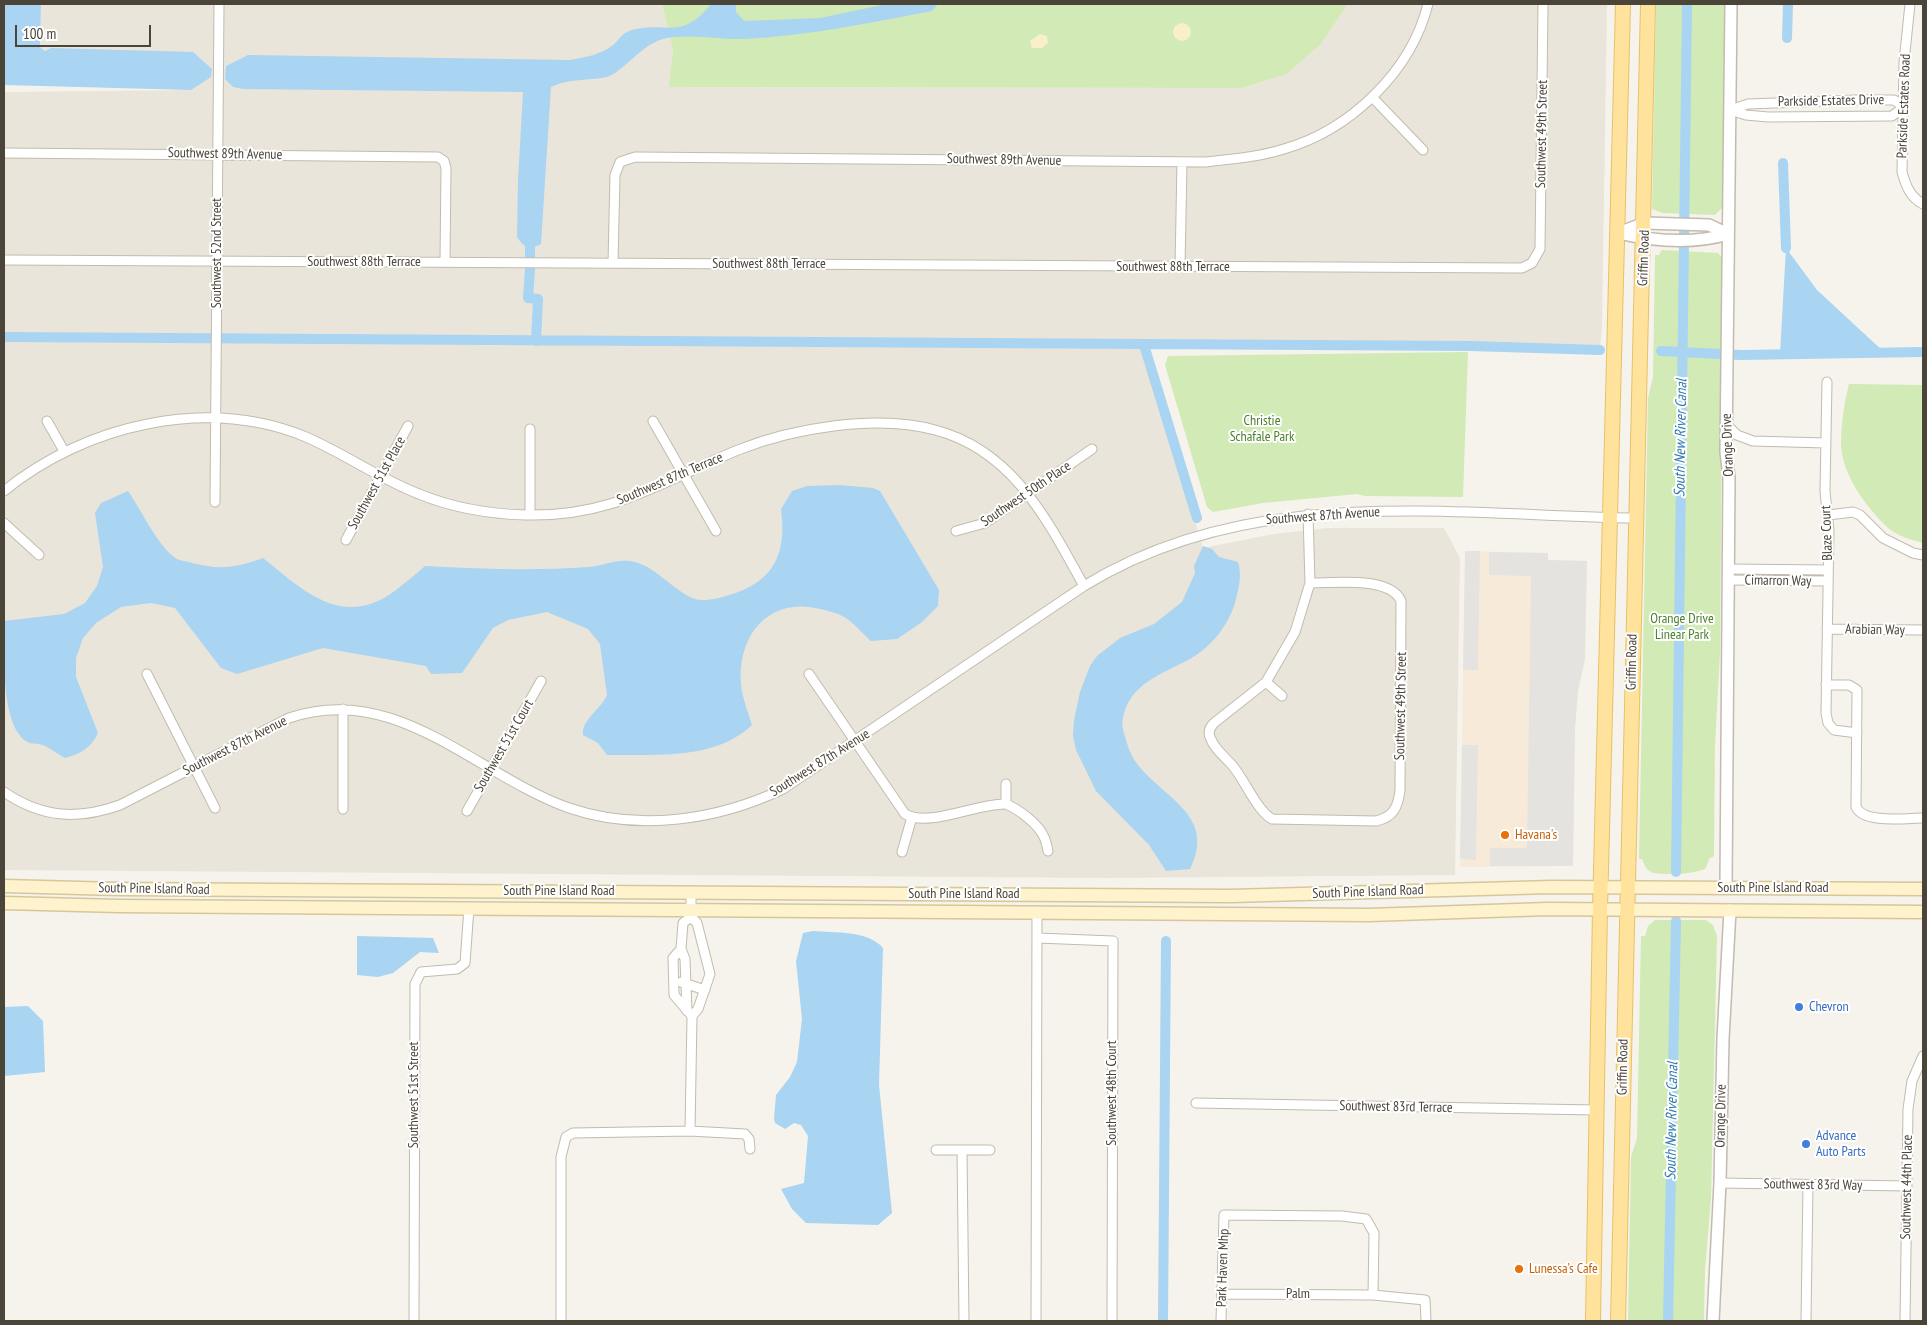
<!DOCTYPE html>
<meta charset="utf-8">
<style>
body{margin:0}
#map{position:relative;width:1927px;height:1325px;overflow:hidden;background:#f6f3ec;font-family:"PT Sans Narrow",sans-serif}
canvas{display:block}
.frame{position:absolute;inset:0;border:5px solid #4b4439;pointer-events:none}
.scale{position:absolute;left:15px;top:25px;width:136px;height:22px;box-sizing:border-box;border:2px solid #4b4439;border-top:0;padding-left:6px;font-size:15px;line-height:18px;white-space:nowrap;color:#4b4439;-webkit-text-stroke:4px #fff;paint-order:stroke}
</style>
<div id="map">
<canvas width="1927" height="1325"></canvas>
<div class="frame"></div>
<div class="scale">100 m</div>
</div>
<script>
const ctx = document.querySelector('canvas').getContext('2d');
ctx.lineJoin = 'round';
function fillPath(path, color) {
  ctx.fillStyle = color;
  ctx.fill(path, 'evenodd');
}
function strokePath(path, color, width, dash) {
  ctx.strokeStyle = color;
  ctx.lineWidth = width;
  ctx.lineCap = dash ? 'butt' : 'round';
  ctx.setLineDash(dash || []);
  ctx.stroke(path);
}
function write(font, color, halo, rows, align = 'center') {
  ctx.font = font + ' "PT Sans Narrow",sans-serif';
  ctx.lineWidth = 4;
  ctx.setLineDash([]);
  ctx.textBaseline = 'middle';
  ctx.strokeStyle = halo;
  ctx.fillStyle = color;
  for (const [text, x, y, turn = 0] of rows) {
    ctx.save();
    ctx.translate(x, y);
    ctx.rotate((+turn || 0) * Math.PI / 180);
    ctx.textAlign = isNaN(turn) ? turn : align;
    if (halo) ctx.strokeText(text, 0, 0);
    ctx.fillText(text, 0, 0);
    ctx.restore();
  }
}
const residential = new Path2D(`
 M41 4H662L673 50 670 87 1242 88 1287 74 1321 44 1348 4H1607L1602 326 1600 350 1471 346 1144 345 1203 548 1274 534 1328 528H1444L1460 558 1455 875 1106 878 4 870V92L191 90 45 51 40 47Z`);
const commercial = new Path2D(`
 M1465 551 1548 553V560L1587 561 1585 659 1578 691 1575 728 1573 866 1460 867Z`);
const green = new Path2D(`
 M662 4H1348L1321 44 1287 74 1242 88 669 87 673 50Z
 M1656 4H1727L1725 199 1723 207 1715 215 1662 213 1652 209Z
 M1662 250 1718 253 1723 259 1720 654 1715 745 1714 856 1709 859 1706 868C1700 874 1659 876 1651 872 1646 869 1644 864 1642 859H1639L1648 398 1653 377 1655 255H1659Z
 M1468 352 1463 497 1365 496 1357 494 1263 503 1213 512 1207 507 1165 365 1168 356Z
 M1849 384 1923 385V543C1911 540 1898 536 1888 528 1867 508 1842 475 1841 445 1841 425 1844 403 1849 384Z
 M1655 920H1706L1713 925 1717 936 1711 1198 1705 1270 1704 1321H1628L1631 1157 1637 1138 1641 936H1645L1648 926Z`);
const sand = new Path2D(`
 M1173 32a9 9 0 1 1 18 0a9 9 0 1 1-18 0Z
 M1040 34 1047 36 1048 43 1042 48H1032L1030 41Z`);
const parking = new Path2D(`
 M1465 551H1480L1478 670H1463Z
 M1489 552 1548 553V560L1587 561 1585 659 1578 691 1575 728 1573 866H1490V848H1527L1531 576 1489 575Z
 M1462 745H1478L1476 860 1460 859Z`);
const water = new Path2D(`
 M4 4H41L40 47 45 51 51 48 193 52 212 69 211 77 191 90 4 85Z
 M711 4H736V12L744 21 820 18 887 4H938L932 11C869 23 807 36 743 39 721 40 683 33 663 39 641 45 623 72 607 77 588 81 569 78 551 87L541 244C530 250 524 248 517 237L518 180 523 92 243 89 233 87 225 79 226 66 248 55 570 60C586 57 600 55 613 45 618 41 622 34 627 32 663 18 679 44 711 4Z
 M1786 248 1817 290 1884 352 1780 354Z
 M839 485 873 488 880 491 939 590 938 606 922 622 897 639 871 641C863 634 855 624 846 618 838 613 829 611 820 609 769 596 737 635 741 684 742 697 748 712 752 725 714 761 655 754 607 755L598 743 583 735C581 720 602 708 607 695L600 644 588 629 547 612 508 620 493 628 462 673 431 674 426 666 323 648 237 674 221 668 175 608 151 603 121 607 96 623 83 638 76 658V677L98 733C91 748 80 754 65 758 57 754 47 745 38 744 35 743 32 744 30 743 0 732 4 650 4 621L64 614 85 603 97 586 103 567 95 513 101 503 128 491C141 510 157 544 174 557 178 561 187 561 192 563 220 570 236 568 263 558 301 588 338 627 389 595 401 587 413 576 425 566 479 569 534 571 588 567 602 566 616 559 630 561 656 565 671 590 695 599 705 602 720 598 729 595 774 582 787 554 781 509L792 491 807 486Z
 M1203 546 1212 549 1219 557 1238 562C1242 574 1239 587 1236 599 1230 624 1211 648 1188 660 1162 674 1129 684 1123 718 1121 725 1124 733 1126 740 1128 747 1131 755 1135 761 1160 797 1218 814 1190 869L1166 871 1149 845 1096 791 1076 750 1073 736 1074 720 1080 692 1090 666 1097 656 1120 638 1154 624 1182 602 1195 573 1194 566Z
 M813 931C834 933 868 930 883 948L879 1085 892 1213 878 1225 806 1223 792 1209 781 1189 804 1183 808 1136 801 1125 794 1123 785 1129 775 1123 774 1119 776 1095 790 1077 797 1062 802 1019 796 961 803 933Z
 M357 936 433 938 439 953 420 952 393 973 378 977 357 975Z
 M28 1006 43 1021 45 1072 4 1076V1007Z`);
const canal = new Path2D(`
 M1787 38 1788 4
 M1783 163 1786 248
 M530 256V248
 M530 269 528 298 538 299 536 341
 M4 337 1471 346 1600 350
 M1144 345 1197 518
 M1661 351 1741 355 1923 352
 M1676 872 1687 4
 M1163 1321 1166 941
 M1668 1321 1676 921`);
const minor = new Path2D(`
 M1910 4 1904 62 1902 172C1906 186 1910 197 1923 204
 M1372 97 1423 150
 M1856 100H1894L1904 107 1892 116 1768 117 1746 115 1730 110 1748 104Z
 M4 153 438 157 444 161 446 168 445 262
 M4 260 1522 268 1532 263 1540 249 1543 4
 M613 263 615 175 620 162 635 157 1205 162C1232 159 1258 157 1284 149 1350 130 1411 72 1428 4
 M1180 267 1182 162
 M1827 382 1825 491 1829 531 1826 713 1828 723 1834 730 1857 733
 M47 421 64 451
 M653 421 716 531
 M1726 424 1737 435 1753 441 1826 443
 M4 491C85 425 206 396 306 437 345 454 380 479 419 494 453 508 490 514 526 515 614 517 662 481 738 450 793 428 877 414 935 430 1013 450 1048 521 1084 586
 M215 502 219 4
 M1308 514 1310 583 1295 632 1266 682 1214 723C1210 727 1208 732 1210 737 1214 749 1225 757 1232 765 1245 780 1257 811 1272 819L1376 821C1393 817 1398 808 1400 790L1401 601C1390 576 1334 583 1310 583
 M530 515V429
 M1828 515 1853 512 1860 515 1883 538 1913 553 1923 555
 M4 523 39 555
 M956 531 985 523 1092 449
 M346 540 408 426
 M1728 569 1828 570
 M1728 580 1828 581
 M1827 629 1923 630
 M147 674 215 808
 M809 674 905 814C929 828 977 803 1006 804 1018 809 1037 823 1043 835 1046 840 1047 846 1048 851
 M1266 682 1282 696
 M1826 685H1849L1857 690 1856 807C1864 824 1906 818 1923 818
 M4 792C42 818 78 820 120 805L289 718C396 681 476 775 569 808 639 832 718 820 783 789L1084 586C1250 483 1450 515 1635 518
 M1006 804V784
 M343 809V709
 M467 811 541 681
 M902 852 912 817
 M691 917 683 923 681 949 673 958 674 995 692 1016
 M1037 938 1113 941 1112 1321
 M681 949 685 959 687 1011
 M681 982 705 990
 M1196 1103 1596 1110
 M690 1131 692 1016 698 1009 710 974 697 923 691 917V892
 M936 1150H990
 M962 1151 964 1321
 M1720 1183 1907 1186
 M1223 1294 1373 1295 1425 1300 1426 1321
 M414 1321 415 984 421 972 457 969 465 963 469 908
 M561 1321V1157L566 1137 573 1133 690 1131 745 1134 749 1139 750 1149
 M1036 1321 1037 912
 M1221 1321 1224 1215 1342 1216 1366 1219 1374 1233 1373 1295
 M1806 1321 1808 1185
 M1905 1321 1908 1109 1912 1081 1923 1056`);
const tertiary = new Path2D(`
 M1618 233 1645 223 1709 225 1728 234
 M1618 233C1653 241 1694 244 1728 234
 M1726 887 1729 477 1726 452 1731 4
 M1713 1321 1720 1183 1723 1039 1730 910`);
const secondary = new Path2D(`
 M4 886 118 889 1231 896 1551 887 1923 889
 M4 903 119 906 1369 915 1548 909 1923 912`);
const primary = new Path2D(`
 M1593 1321 1600 909 1623 4
 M1618 1321 1648 4`);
const markers = [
 [1505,835,5,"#e8710a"],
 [1799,1007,5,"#3f7fe0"],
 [1806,1144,5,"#3f7fe0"],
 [1519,1269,5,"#e8710a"]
];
const streetNames = [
 ["Parkside Estates Drive",1831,101,-1],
 ["Parkside Estates Road",1904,106,-88],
 ["Southwest 49th Street",1542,134,-89],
 ["Southwest 89th Avenue",225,154,1],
 ["Southwest 89th Avenue",1004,160,1],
 ["Southwest 52nd Street",217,253,-90],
 ["Griffin Road",1644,258,-88],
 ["Southwest 88th Terrace",364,262],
 ["Southwest 88th Terrace",769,264],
 ["Southwest 88th Terrace",1173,267],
 ["Orange Drive",1728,445,-92],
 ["Southwest 87th Terrace",670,479,-23],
 ["Southwest 51st Place",377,483,-61],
 ["Southwest 50th Place",1026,494,-34],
 ["Southwest 87th Avenue",1323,516,-4],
 ["Blaze Court",1827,533,-92],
 ["Cimarron Way",1778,581,1],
 ["Arabian Way",1875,630,1],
 ["Griffin Road",1632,662,-89],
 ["Southwest 49th Street",1401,706,-89],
 ["Southwest 87th Avenue",235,746,-27],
 ["Southwest 51st Court",504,746,-60],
 ["Southwest 87th Avenue",820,763,-32],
 ["South Pine Island Road",1773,888],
 ["South Pine Island Road",154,889,1],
 ["South Pine Island Road",559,891],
 ["South Pine Island Road",1368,892,-2],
 ["South Pine Island Road",964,894],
 ["Griffin Road",1623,1067,-89],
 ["Southwest 48th Court",1112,1093,-90],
 ["Southwest 51st Street",414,1095,-90],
 ["Southwest 83rd Terrace",1396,1107,1],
 ["Orange Drive",1721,1116,-89],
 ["Southwest 83rd Way",1813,1185,1],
 ["Southwest 44th Place",1907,1187,-89],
 ["Park Haven Mhp",1223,1268,-88],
 ["Palm",1298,1294]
];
const parkNames = [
 ["Christie",1262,421],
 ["Schafale Park",1262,437],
 ["Orange Drive",1682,619],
 ["Linear Park",1682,635]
];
const foodNames = [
 ["Havana's",1515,835],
 ["Lunessa’s Cafe",1529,1269]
];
const shopNames = [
 ["Chevron",1809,1007],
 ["Advance",1816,1136],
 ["Auto Parts",1816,1152]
];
const waterNames = [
 ["South New River Canal",1681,438,-89],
 ["South New River Canal",1672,1121,-89]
];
fillPath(residential, '#eae5da');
fillPath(commercial, '#f7ead8');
fillPath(green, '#d2eab5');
fillPath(sand, '#f9efc9');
fillPath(parking, '#e5e3e0');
fillPath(water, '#a9d4f2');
strokePath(canal, '#a9d4f2', 10);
strokePath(minor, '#c2bbae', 11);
strokePath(tertiary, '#c2bbae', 14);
strokePath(secondary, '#d6c79b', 15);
strokePath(primary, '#e6c16a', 16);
strokePath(minor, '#fff', 9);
strokePath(tertiary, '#fff', 11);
strokePath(secondary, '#fff3cd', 12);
strokePath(primary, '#ffe39c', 14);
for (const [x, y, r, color] of markers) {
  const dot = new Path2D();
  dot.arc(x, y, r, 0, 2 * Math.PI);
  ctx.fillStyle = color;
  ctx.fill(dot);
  strokePath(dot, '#fff', 2);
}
write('14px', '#4b4439', '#fff', streetNames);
write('14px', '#4a7f2a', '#fff', parkNames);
write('14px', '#c56008', '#fff', foodNames, 'left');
write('14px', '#366cbe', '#fff', shopNames, 'left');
write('italic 15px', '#2e7ab2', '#fff', waterNames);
</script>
